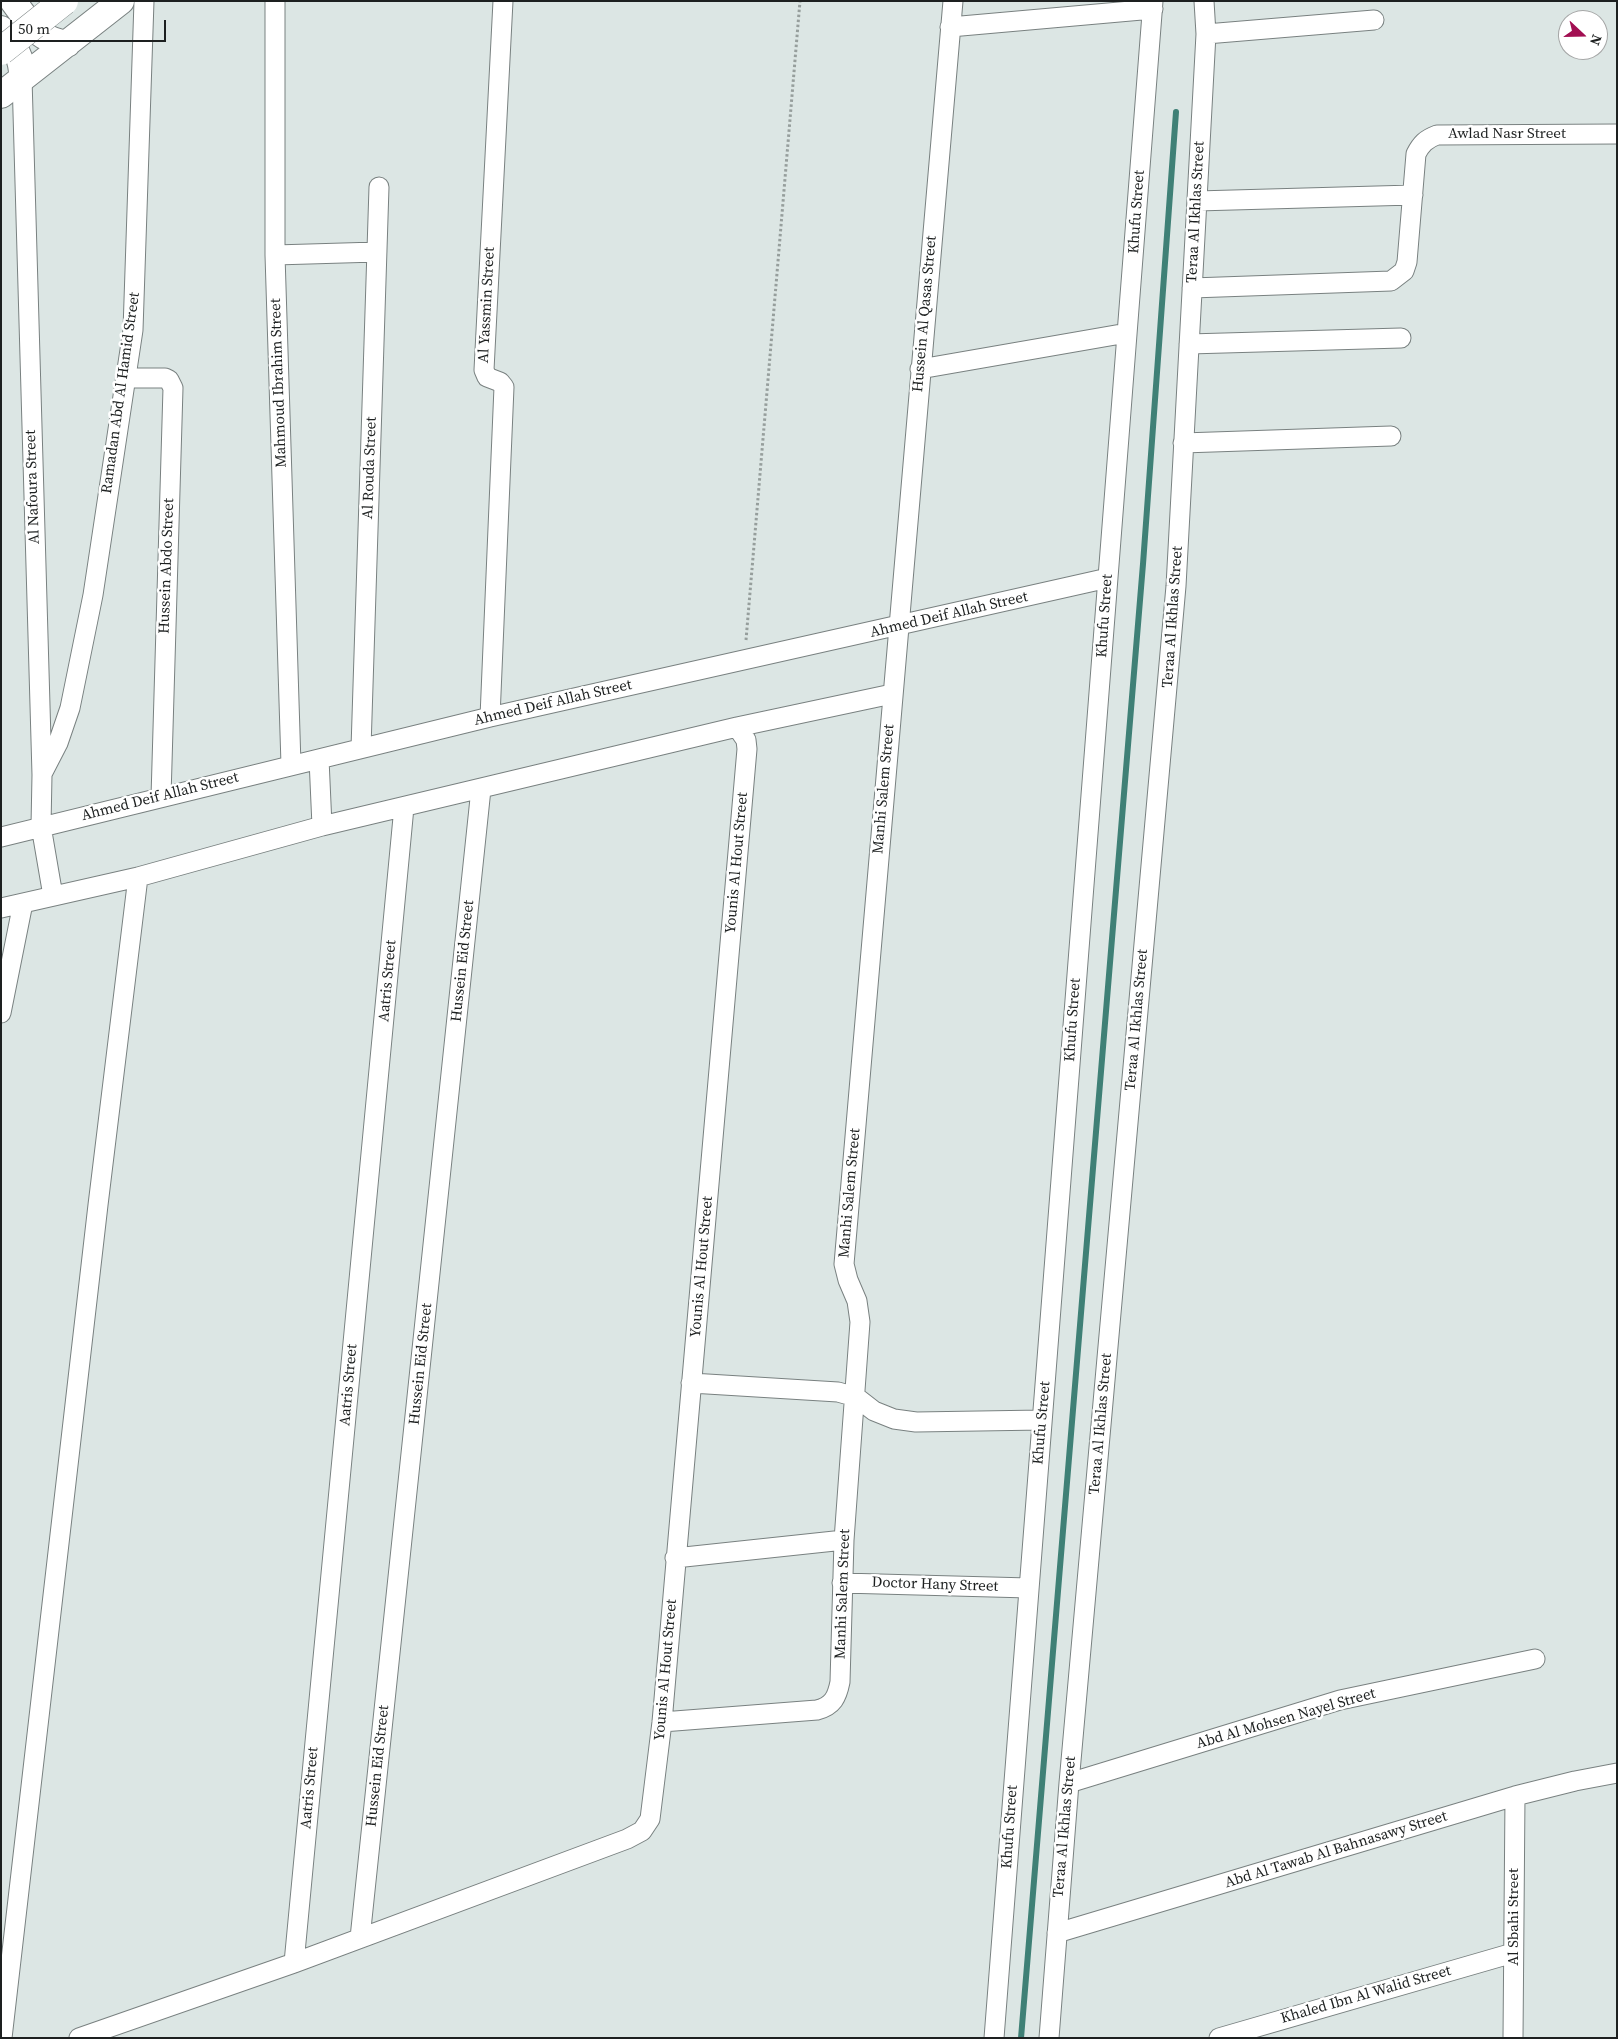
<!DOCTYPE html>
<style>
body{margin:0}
#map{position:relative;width:1618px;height:2039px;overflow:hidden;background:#dce6e4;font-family:"Source Serif 4",serif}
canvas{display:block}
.frame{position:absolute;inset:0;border:2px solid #1d2020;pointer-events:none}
.north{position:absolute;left:1558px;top:10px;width:50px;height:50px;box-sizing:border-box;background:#fff;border:1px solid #a5a6a6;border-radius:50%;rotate:111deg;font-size:14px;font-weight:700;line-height:20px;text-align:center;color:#1d2020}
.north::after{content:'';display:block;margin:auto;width:18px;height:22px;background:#a20f52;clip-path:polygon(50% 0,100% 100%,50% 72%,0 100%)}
.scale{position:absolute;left:10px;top:20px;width:156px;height:22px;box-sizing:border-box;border:2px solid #1d2020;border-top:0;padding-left:6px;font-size:15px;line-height:18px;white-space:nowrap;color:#1d2020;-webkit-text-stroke:4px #fff;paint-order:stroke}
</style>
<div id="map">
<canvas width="1618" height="2039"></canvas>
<div class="frame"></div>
<div class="north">N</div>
<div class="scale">50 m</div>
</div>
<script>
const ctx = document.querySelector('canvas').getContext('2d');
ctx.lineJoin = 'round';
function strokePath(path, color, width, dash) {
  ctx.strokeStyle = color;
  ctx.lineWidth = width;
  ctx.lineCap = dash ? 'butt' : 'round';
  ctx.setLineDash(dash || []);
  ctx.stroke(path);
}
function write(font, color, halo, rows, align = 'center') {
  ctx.font = font + ' "Source Serif 4",serif';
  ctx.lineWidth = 5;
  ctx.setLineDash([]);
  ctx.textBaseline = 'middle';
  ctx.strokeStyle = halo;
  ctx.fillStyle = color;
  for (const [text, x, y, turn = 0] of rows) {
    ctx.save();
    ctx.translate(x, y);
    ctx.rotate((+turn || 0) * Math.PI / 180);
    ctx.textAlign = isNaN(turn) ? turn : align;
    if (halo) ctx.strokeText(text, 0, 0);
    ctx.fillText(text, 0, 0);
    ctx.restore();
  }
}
const stream = new Path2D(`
 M1021 2038 1143 564 1176 112`);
const path = new Path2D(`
 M746 640 800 1`);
const street = new Path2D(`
 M275 1V255L291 765
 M950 27 1153 9
 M1206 34 1374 20
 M22 78 42 775 41 826 53 896
 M1197 201 1413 195
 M275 255 377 252
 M1192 288 1391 281 1404 271 1407 262 1416 154C1421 144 1426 139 1437 135L1617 134
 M1189 344 1401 338
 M920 369 1127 333
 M125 378H165L169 380 173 388 161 797
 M1183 443 1391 436
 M490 717 504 387 500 382 487 377 484 370 503 1
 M361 748 379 187
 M319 759 322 826
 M42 774 58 743 70 708 93 595 133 330 144 1
 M1 837 490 717 1108 578
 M1 908 138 877 322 826 737 727 892 694
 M1 1013 23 903
 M691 1383 838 1392 856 1397 874 1411 894 1419 916 1422 1042 1420
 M675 1558 844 1540
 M842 1583 1029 1588
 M662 1722 817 1710C833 1706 837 1697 840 1682L844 1540 860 1322 857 1301 848 1280 844 1264 953 1
 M1069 1783 1340 1700 1535 1659
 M1057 1933 1515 1796 1575 1781 1617 1773
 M360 1938 481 789
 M294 1963 404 807
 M2 2038 98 1205 138 877
 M79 2038 294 1963 627 1839 642 1831 650 1819 662 1722 747 749 746 740 737 727
 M994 2038 1153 1
 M1049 2038 1069 1783 1176 586 1206 34 1204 1
 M1219 2038 1513 1953
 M1513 2038 1515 1796`);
const secondary = new Path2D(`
 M13 1C31 25 36 38 67 44
 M1 29C13 45 23 57 22 78
 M1 95 121 1`);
const highwayBridge = new Path2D(`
 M1 51 64 1`);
const streetNames = [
 ["Awlad Nasr Street",1507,134],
 ["Khufu Street",1137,212,-86],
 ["Teraa Al Ikhlas Street",1196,212,-87],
 ["Al Yassmin Street",487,305,-87],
 ["Hussein Al Qasas Street",925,314,-85],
 ["Mahmoud Ibrahim Street",279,383,-92],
 ["Ramadan Abd Al Hamid Street",121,393,-82],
 ["Al Rouda Street",370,468,-88],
 ["Al Nafoura Street",33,487,-92],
 ["Hussein Abdo Street",167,566,-88],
 ["Ahmed Deif Allah Street",949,615,-13],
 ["Khufu Street",1105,616,-86],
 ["Teraa Al Ikhlas Street",1173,617,-86],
 ["Ahmed Deif Allah Street",553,703,-13],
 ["Manhi Salem Street",884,789,-85],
 ["Ahmed Deif Allah Street",160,797,-14],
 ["Younis Al Hout Street",737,863,-85],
 ["Hussein Eid Street",463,961,-84],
 ["Aatris Street",388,981,-85],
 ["Khufu Street",1073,1020,-86],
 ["Teraa Al Ikhlas Street",1137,1020,-85],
 ["Manhi Salem Street",850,1193,-85],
 ["Younis Al Hout Street",702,1267,-85],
 ["Hussein Eid Street",421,1364,-84],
 ["Aatris Street",349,1385,-85],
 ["Khufu Street",1042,1423,-85],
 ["Teraa Al Ikhlas Street",1101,1424,-85],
 ["Doctor Hany Street",935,1585,2],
 ["Manhi Salem Street",843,1594,-88],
 ["Younis Al Hout Street",666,1670,-85],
 ["Abd Al Mohsen Nayel Street",1286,1719,-16],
 ["Hussein Eid Street",378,1766,-84],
 ["Aatris Street",310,1788,-85],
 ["Khufu Street",1010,1827,-86],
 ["Teraa Al Ikhlas Street",1065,1827,-85],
 ["Abd Al Tawab Al Bahnasawy Street",1336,1850,-17],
 ["Al Sbahi Street",1514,1917,-90],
 ["Khaled Ibn Al Walid Street",1366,1995,-16]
];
strokePath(stream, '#3f8076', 6);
strokePath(street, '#798180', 21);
strokePath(secondary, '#798180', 28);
strokePath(path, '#969e9c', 3, [2.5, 2.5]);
strokePath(street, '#fff', 19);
strokePath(secondary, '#fff', 26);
strokePath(highwayBridge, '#798180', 29, []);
strokePath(highwayBridge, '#fff', 28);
write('15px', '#1d2020', '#fff', streetNames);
</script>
